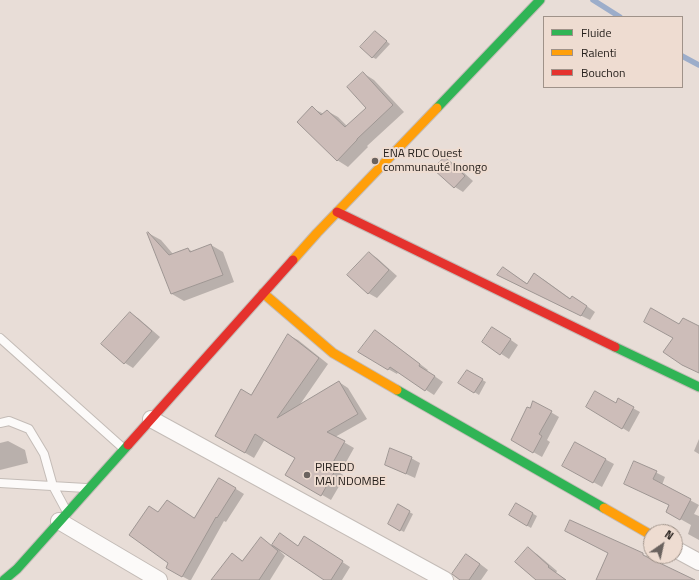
<!DOCTYPE html>
<meta charset="utf-8">
<style>
body{margin:0}
#map{position:relative;width:699px;height:580px;overflow:hidden;background:#e8ddd7;font-family:"Titillium Web",sans-serif}
canvas{display:block}
.legend{position:absolute;left:543px;top:16px;width:140px;height:72px;box-sizing:border-box;background:#eedcd1;border:1px solid #9f9289;margin:0;padding:5px 7px;list-style:none;font-size:12px;color:#28221e}
.legend li{display:flex;align-items:center;gap:8px;height:20px}
.legend b{width:20px;border:1px solid #9f9289}
.north{position:absolute;left:643px;top:524px;width:40px;height:40px;box-sizing:border-box;background:#eedcd1;border:1px solid #9f9289;border-radius:50%;rotate:34deg;font-size:11px;font-weight:700;line-height:16px;text-align:center;color:#28221e}
.north::after{content:'';display:block;margin:auto;width:14px;height:18px;background:#6b635f;clip-path:polygon(50% 0,100% 100%,50% 72%,0 100%)}
</style>
<div id="map">
<canvas width="699" height="580"></canvas>
<ul class="legend">
<li><b style="height:5px;background:#30b455"></b>Fluide</li>
<li><b style="height:5px;background:#ff9f0a"></b>Ralenti</li>
<li><b style="height:5px;background:#e5322d"></b>Bouchon</li>
</ul>
<div class="north">N</div>
</div>
<script>
const ctx = document.querySelector('canvas').getContext('2d');
ctx.lineJoin = 'round';
function fillPath(path, color) {
  ctx.fillStyle = color;
  ctx.fill(path, 'evenodd');
}
function strokePath(path, color, width, dash) {
  ctx.strokeStyle = color;
  ctx.lineWidth = width;
  ctx.lineCap = dash ? 'butt' : 'round';
  ctx.setLineDash(dash || []);
  ctx.stroke(path);
}
function write(font, color, halo, rows, align = 'center') {
  ctx.font = font + ' "Titillium Web",sans-serif';
  ctx.lineWidth = 4;
  ctx.setLineDash([]);
  ctx.textBaseline = 'middle';
  ctx.strokeStyle = halo;
  ctx.fillStyle = color;
  for (const [text, x, y, turn = 0] of rows) {
    ctx.save();
    ctx.translate(x, y);
    ctx.rotate((+turn || 0) * Math.PI / 180);
    ctx.textAlign = isNaN(turn) ? turn : align;
    if (halo) ctx.strokeText(text, 0, 0);
    ctx.fillText(text, 0, 0);
    ctx.restore();
  }
}
const shadow = new Path2D(`
 M379 35 390 44 376 59 372 57Z
 M363 73 374 80 404 112 367 146 368 147 348 167 337 160 312 108 324 114 327 111 338 117 347 126 368 108Z
 M445 158 453 163 473 181 463 192 455 187Z
 M148 233 161 240 173 254 188 249 193 252 211 245 223 252 234 282 184 301 172 294Z
 M369 253 377 258 397 276 377 298 368 293Z
 M503 268 528 284 543 279 571 299 581 302 595 312 590 320 498 275Z
 M130 313 138 318 160 337 133 368 125 363 103 344Z
 M375 331 383 336 428 370 427 371 443 382 434 395 398 372 397 374 388 369Z
 M501 333 518 345 509 359 483 342Z
 M288 335 298 340 328 364 299 406 339 382 348 388 367 419 335 437 354 448 340 473 345 476 331 500 287 475 296 458 265 439 254 458 216 436 251 396Z
 M467 371 486 382 479 395 459 382Z
 M618 400 640 412 629 432 587 406 616 404Z
 M534 402 559 417 547 440 550 442 542 457 512 440Z
 M699 439V454L694 451Z
 M8 441 25 450 28 463 0 470V443Z
 M575 443 614 464 602 487 572 470Z
 M411 458 420 463 415 478 386 465Z
 M635 462 665 477 662 485 699 505 694 514 699 516V540L688 534 691 525 666 511 669 504 625 484Z
 M220 479 244 494 226 522 224 521 191 580H189L167 568 170 563 159 513 168 501 195 519Z
 M516 504 537 516 531 528 510 515Z
 M398 506 413 514 404 532 389 524Z
 M280 535 299 547 312 542 350 567 342 580H326L281 550 280 551 285 556 270 580H223L233 554 243 561 261 539 272 546Z
 M528 549 537 554 557 571 556 573 566 580H537Z
 M475 560 488 570 481 580H462Z`);
const stream = new Path2D(`
 M593 0 620 17
 M682 56 699 65`);
const building = new Path2D(`
 M375 31 387 41 372 58 360 47Z
 M363 72 393 105 357 139V140L337 161 297 122 312 106 321 115 327 110 345 127 366 108 347 87Z
 M445 157 465 176 454 188 433 169Z
 M148 232 169 255 188 248 190 252 211 244 223 275 171 294 147 233Z
 M369 252 389 270 368 294 347 275Z
 M503 267 527 284 534 273 570 299 572 296 587 306 581 316 497 275Z
 M651 308 679 324 683 318 699 326V373L682 365 663 352 673 338 644 322Z
 M130 312 152 331 124 364 101 344Z
 M492 327 511 339 500 355 482 342Z
 M375 330 420 364 419 366 435 376 425 391 390 367 388 370 358 352Z
 M288 334 319 358 277 418 339 381 358 414 327 432 345 441 331 466 336 469 321 496 285 475 295 458 272 445 255 434 245 453 215 436 241 389 251 395Z
 M467 370 483 379 474 393 458 383Z
 M595 391 616 403 618 398 634 407 622 429 586 407Z
 M533 401 552 411 539 434 542 436 533 453 511 440 527 407 530 408Z
 M575 442 606 459 593 483 562 466Z
 M390 448 412 457 406 474 385 465Z
 M634 461 657 471 653 479 691 499 680 520 666 512 669 505 624 484Z
 M219 478 236 488 217 518 216 517 182 577 166 568 168 563 129 535 149 506 158 512 167 500 194 518Z
 M516 503 533 513 527 526 509 515Z
 M398 504 410 511 400 531 388 524Z
 M570 520 643 553V555L695 580H596L608 553 565 531Z
 M280 533 298 546 304 536 343 561 331 580H324L272 545Z
 M261 537 278 551 259 580H211L232 553 242 561Z
 M528 547 549 566 548 567 566 580H536L515 562Z
 M466 554 480 564 469 580H460L452 574Z`);
const lane = new Path2D(`
 M0 338 123 448
 M0 423 9 421 29 429 44 454 53 486 67 512
 M0 483 86 488`);
const street = new Path2D(`
 M151 419 445 580
 M59 521 159 580
 M675 549 699 562`);
const fast = new Path2D(`
 M437 108 540 0
 M615 347 699 387
 M397 390 604 508
 M4 580 17 569 128 445`);
const slow = new Path2D(`
 M293 260 317 233 437 108
 M263 293 333 353 397 390
 M604 508 651 535`);
const jam = new Path2D(`
 M337 212 615 347
 M128 445 293 260`);
const markers = [
 [375,161,4,"#6b635f"],
 [307,475,4,"#6b635f"]
];
const poiNames = [
 ["ENA RDC Ouest",383,154],
 ["communauté Inongo",383,168],
 ["PIREDD",315,468],
 ["MAI NDOMBE",315,482]
];
fillPath(shadow, '#0003');
strokePath(stream, '#9cadca', 5.5);
fillPath(building, '#cdbdb9');
strokePath(building, '#9e9693', 1);
strokePath(lane, '#c4bcb7', 10);
strokePath(street, '#c4bcb7', 18);
strokePath(fast, '#c4bcb7', 11);
strokePath(slow, '#c4bcb7', 11);
strokePath(jam, '#c4bcb7', 11);
strokePath(lane, '#fcfaf9', 8);
strokePath(street, '#fcfaf9', 16);
strokePath(fast, '#30b455', 9);
strokePath(slow, '#ff9f0a', 9);
strokePath(jam, '#e5322d', 9);
for (const [x, y, r, color] of markers) {
  const dot = new Path2D();
  dot.arc(x, y, r, 0, 2 * Math.PI);
  ctx.fillStyle = color;
  ctx.fill(dot);
  strokePath(dot, '#eedcd1', 1.5);
}
write('12px', '#28221e', '#eedcd1', poiNames, 'left');
</script>
